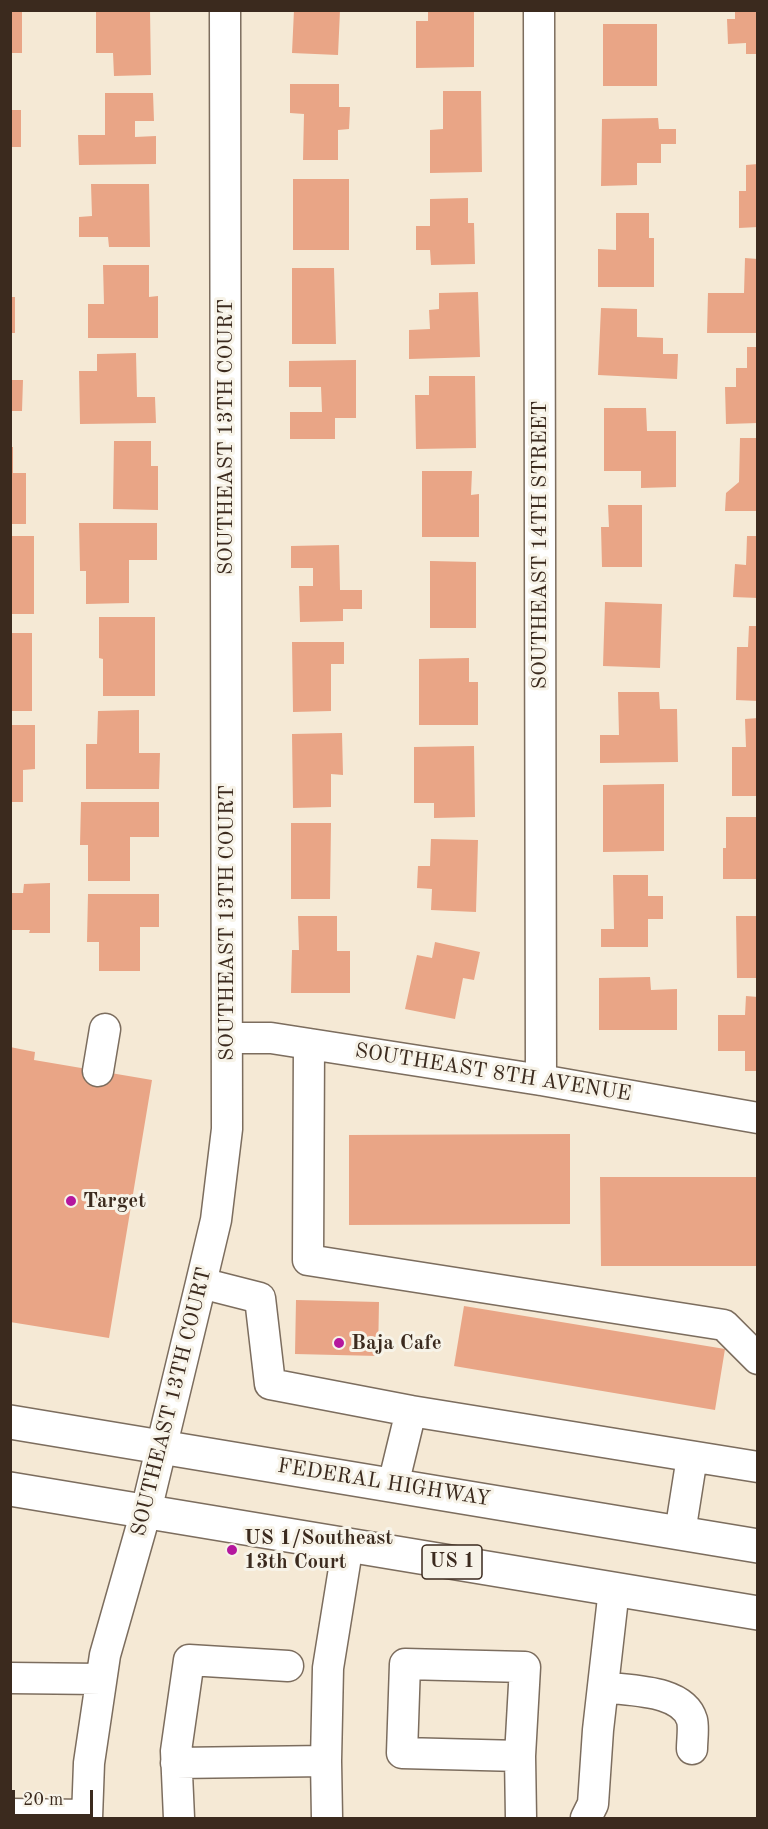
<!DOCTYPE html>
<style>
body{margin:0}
#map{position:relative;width:768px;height:1829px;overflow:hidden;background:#f5e9d5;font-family:"Old Standard TT",serif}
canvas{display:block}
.frame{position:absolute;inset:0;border:12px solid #3b2a1e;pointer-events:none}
.scale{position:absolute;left:12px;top:1790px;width:81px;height:27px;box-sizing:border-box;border:3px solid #3b2a1e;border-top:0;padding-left:8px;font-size:18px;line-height:21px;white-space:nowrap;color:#3b2a1e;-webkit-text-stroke:4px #f7f3e8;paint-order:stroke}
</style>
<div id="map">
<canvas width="768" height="1829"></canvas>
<div class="frame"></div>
<div class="scale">20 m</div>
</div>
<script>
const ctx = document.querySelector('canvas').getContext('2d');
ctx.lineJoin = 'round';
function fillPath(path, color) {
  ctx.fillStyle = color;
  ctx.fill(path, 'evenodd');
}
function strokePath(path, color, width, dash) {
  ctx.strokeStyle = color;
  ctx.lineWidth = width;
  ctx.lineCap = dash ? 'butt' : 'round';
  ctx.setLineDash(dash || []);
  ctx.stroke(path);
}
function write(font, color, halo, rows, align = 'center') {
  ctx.font = font + ' "Old Standard TT",serif';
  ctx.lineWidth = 6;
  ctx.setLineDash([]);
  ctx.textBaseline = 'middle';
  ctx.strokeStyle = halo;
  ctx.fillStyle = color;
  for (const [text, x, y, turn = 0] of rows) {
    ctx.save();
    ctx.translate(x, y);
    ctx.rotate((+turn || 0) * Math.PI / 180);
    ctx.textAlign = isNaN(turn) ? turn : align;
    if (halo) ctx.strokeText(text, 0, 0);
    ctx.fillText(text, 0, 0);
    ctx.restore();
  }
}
const building = new Path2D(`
 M102 10H150L151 75 114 76 113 53H96V11Z
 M294 10H340L338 55 292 53Z
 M428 10H474V67L416 68V21H428Z
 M735 10H758V54H746V43L728 44 727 19H735Z
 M10 11H22V53H10Z
 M603 24H657V86H603Z
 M290 84H339V107H350L349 129 338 130V160H303L304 114 290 113Z
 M443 91H481L482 172 430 173V130L443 129Z
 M105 93H153L154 121H135V137L156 136V164L79 165 78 135H105Z
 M10 110H21V147H10Z
 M658 118 659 129H676V144H661V163H637V185L601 186 602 119Z
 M758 164V227L739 228V191H746V165Z
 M293 179H349V250H293Z
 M91 184H149L150 247H109L108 237H79V217L92 216Z
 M468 198V223H474L475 264 431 265 430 250H416V226H430V199Z
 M616 213H649V238H654V287H598V249L616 250Z
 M745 258 758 259V333H707L708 293H744Z
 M103 265H149V297L158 296V338H88V304H104Z
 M292 268H334L336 344H292Z
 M478 292 480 357 409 359V330L430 329 429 310 439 309V293Z
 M10 297H15V333H10Z
 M601 308 637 309V337L663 338V354H678L677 379 598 375Z
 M747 347H758V423L726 424 725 387H736V368H747Z
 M136 353 137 397H155L156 423 80 424 79 371H97V354Z
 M356 360V418H335V439H290V412H322L321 387H289V361Z
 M429 376H475L476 448 416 449 415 395H429Z
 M10 380H23L22 411H10Z
 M604 408H646L647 431H676V487L641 488V471H604Z
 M740 438H758V511H725L726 493 739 482Z
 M114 441H151V466H158V510L113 509Z
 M10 447H13V473H26V524H10Z
 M422 471H472L471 495 479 494V537H422Z
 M608 505H642V567H602L601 527H609Z
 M79 523H157V560H129V603L86 604V571H80Z
 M10 536H34V614H10Z
 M747 536H758V598L733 597 735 564 746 565Z
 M339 545 340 590H362V609H343V621L300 622 299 586H313V568H291V546Z
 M430 561 476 562V628H430Z
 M605 602 662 604 660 668 603 666Z
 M99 617H155V696H103V659L99 658Z
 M749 626H758V701L736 700 737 647H748Z
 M10 633H32V711H10Z
 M292 642H344V664H331V711L293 712Z
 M469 658V682H478V725H419V659Z
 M618 692H659L660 709H677L678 762 600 763V735H619Z
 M139 710V753H160L159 789H86V744H97L98 711Z
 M758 718V796H732V747H746L745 719Z
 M10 725H35V769L23 770V802H10Z
 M342 733 343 775 331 774V807L293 808 292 734Z
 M474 746 475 817 434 818V803H414V747Z
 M664 784V851L603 852V785Z
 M81 802H159V837H130V881H88V845H80Z
 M726 817H758V879H723V848H726Z
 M291 823H331L330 899H291Z
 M431 839 478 840 476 912 431 910 432 889 417 888 418 866H430Z
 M613 875H648V896H663V919H648V947H601V929H614Z
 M50 883V933H29L30 930H10V893H23L24 884Z
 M88 894H159V927H140V971H99V942H87Z
 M298 916H337V951H350V993H291L292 950H299Z
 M736 916H758V978H737Z
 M435 942 480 952 474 980 463 978 455 1019 405 1009 417 955 432 958Z
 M650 977 651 990 677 989V1030H599V978Z
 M746 996 758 997V1071H745V1051H718V1015H745Z
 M10 1047 35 1052 34 1060 152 1080 109 1338 10 1322Z
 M570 1134V1224L349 1225V1135Z
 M600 1177H758V1266H601Z
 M296 1300 379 1302 378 1356 295 1354Z
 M464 1306 725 1349 715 1410 454 1366Z`);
const minor = new Path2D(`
 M539 10 541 1080
 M227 1038H271L541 1080 758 1118
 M309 1044 308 1260 724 1325 758 1359
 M98 1071 105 1029
 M201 1283 260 1298 270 1384 411 1411 393 1485
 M411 1411 758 1467
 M680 1533 692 1457
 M10 1678 101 1679
 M603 1687C629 1691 683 1689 692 1720 694 1728 692 1740 692 1749
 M520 1756 402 1753 405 1664 525 1667 520 1756 521 1818
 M176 1763 326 1761
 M10 1814 87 1815
 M87 1818 89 1763 105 1655 146 1511 201 1283 216 1220 227 1129 225 10
 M179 1818 176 1751 189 1660 288 1666
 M327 1818 326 1761 328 1668 348 1544
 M586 1818 593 1804 598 1730 614 1589`);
const major = new Path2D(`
 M10 1422 758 1546
 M10 1489 758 1613`);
const markers = [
 [71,1201,6,"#b5179e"],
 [339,1343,6,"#b5179e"],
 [232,1550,6,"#b5179e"]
];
const shields = [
 [452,1562,60]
];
const shieldNames = [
 ["US 1",452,1562]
];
const streetNames = [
 ["SOUTHEAST 13TH COURT",226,437,-90],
 ["SOUTHEAST 14TH STREET",540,545,-90],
 ["SOUTHEAST 13TH COURT",227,923,-90],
 ["SOUTHEAST 8TH AVENUE",493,1073,9],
 ["SOUTHEAST 13TH COURT",172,1402,-76],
 ["FEDERAL HIGHWAY",384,1483,9]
];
const poiNames = [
 ["Target",83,1201],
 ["Baja Cafe",351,1343],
 ["US 1/Southeast",244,1538],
 ["13th Court",244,1562]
];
fillPath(building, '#e9a586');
strokePath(minor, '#7c6d5e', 33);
strokePath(major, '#7c6d5e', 36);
strokePath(minor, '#fff', 30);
strokePath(major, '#fff', 33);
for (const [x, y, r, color] of markers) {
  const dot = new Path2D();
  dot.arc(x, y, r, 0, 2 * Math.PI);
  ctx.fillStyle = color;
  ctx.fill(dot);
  strokePath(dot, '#f7f3e8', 2);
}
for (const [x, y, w] of shields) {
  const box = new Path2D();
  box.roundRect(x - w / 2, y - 17, w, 34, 4.5);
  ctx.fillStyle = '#f7f3e8';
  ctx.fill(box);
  strokePath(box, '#3b2a1e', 1.5);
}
write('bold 20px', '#3b2a1e', null, shieldNames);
write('21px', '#3b2a1e', '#f7f3e8', streetNames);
write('bold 21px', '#3b2a1e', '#f7f3e8', poiNames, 'left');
</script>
